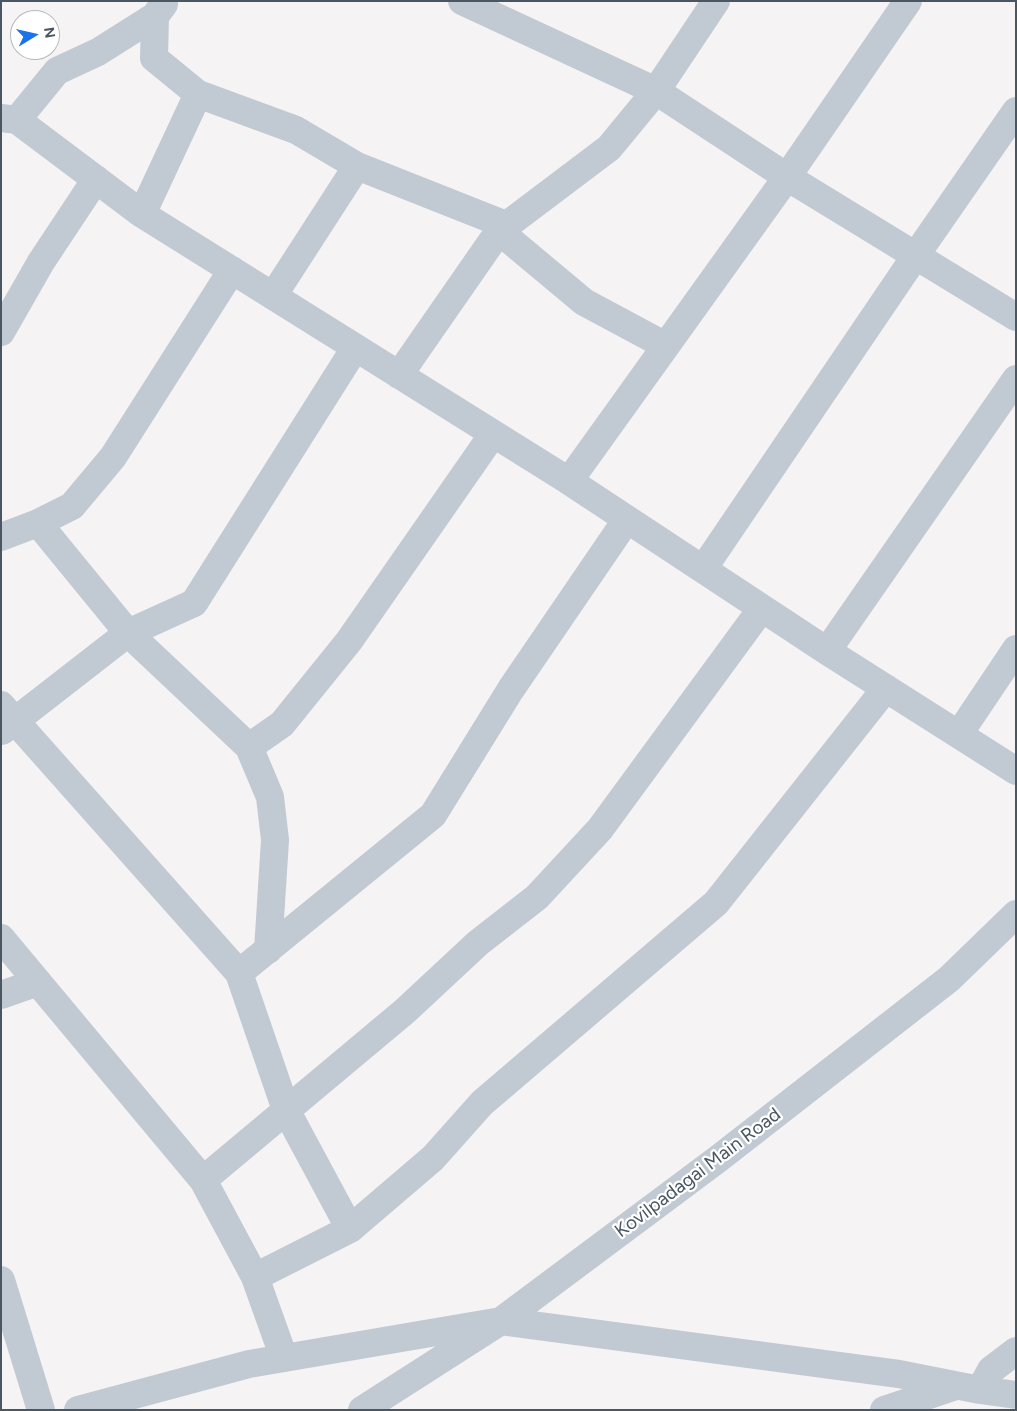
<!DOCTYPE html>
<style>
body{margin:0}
#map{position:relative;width:1017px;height:1411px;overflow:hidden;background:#f5f3f3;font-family:Figtree,sans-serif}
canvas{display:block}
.frame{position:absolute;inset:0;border:2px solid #4a5661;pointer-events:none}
.north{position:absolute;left:10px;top:10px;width:50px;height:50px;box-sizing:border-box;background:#fff;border:1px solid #b7bbc0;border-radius:50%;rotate:81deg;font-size:14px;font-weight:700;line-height:20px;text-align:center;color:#4a5661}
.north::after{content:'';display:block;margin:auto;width:18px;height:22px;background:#1a73e8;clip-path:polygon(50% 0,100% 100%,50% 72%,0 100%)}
</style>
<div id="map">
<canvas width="1017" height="1411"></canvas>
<div class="frame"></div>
<div class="north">N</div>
</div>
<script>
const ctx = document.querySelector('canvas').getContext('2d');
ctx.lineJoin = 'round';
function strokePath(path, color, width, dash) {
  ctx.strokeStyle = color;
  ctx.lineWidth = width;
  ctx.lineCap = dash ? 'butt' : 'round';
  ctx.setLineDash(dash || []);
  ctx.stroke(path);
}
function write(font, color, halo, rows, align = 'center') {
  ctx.font = font + ' Figtree,sans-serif';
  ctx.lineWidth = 4.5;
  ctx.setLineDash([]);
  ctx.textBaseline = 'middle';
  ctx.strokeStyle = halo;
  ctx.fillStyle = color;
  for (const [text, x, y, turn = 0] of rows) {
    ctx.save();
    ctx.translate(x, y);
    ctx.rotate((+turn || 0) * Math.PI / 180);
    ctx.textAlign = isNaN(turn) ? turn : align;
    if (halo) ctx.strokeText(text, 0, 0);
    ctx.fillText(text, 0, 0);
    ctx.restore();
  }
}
const minor = new Path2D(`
 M462 1 656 91 787 177 1016 317
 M155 16 154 58 198 94 296 130 357 166 506 225
 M1 118 17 120 142 214 569 481 827 651 1016 771
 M17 120 57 71 98 52 155 16 164 4
 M142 214 198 94
 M499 231 584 302 666 346
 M273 296 357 166
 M1 332 41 262 96 179
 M399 375 499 231 609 148 656 91 716 1
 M569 481 787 177 908 1
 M38 523 128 633 249 747 270 797 275 840 268 950
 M1 537 38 523 72 506 113 457 232 270
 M703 569 916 255 1016 111
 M827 651 1016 379
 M1 705 239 973 286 1110 350 1229
 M2 731 128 633 194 603 355 348
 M959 734 1016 649
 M249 747 282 724 349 641 493 434
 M1 938 203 1180 255 1277 284 1358
 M239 973 433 815 511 689 627 519
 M1 995 38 982
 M203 1180 405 1011 478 943 537 897 600 829 762 608
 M255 1277 350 1229 433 1158 482 1103 716 903 886 688
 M1 1280 41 1410
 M980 1390 991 1370 1016 1351
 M78 1410 249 1364 501 1321 899 1374 980 1390 1016 1395
 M362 1410 501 1321 718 1159 949 979 1016 914
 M884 1410 956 1386`);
const streetNames = [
 ["Kovilpadagai Main Road",698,1173,-37]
];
strokePath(minor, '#c1cad2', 28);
write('19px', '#4a5661', '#fff', streetNames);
</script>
